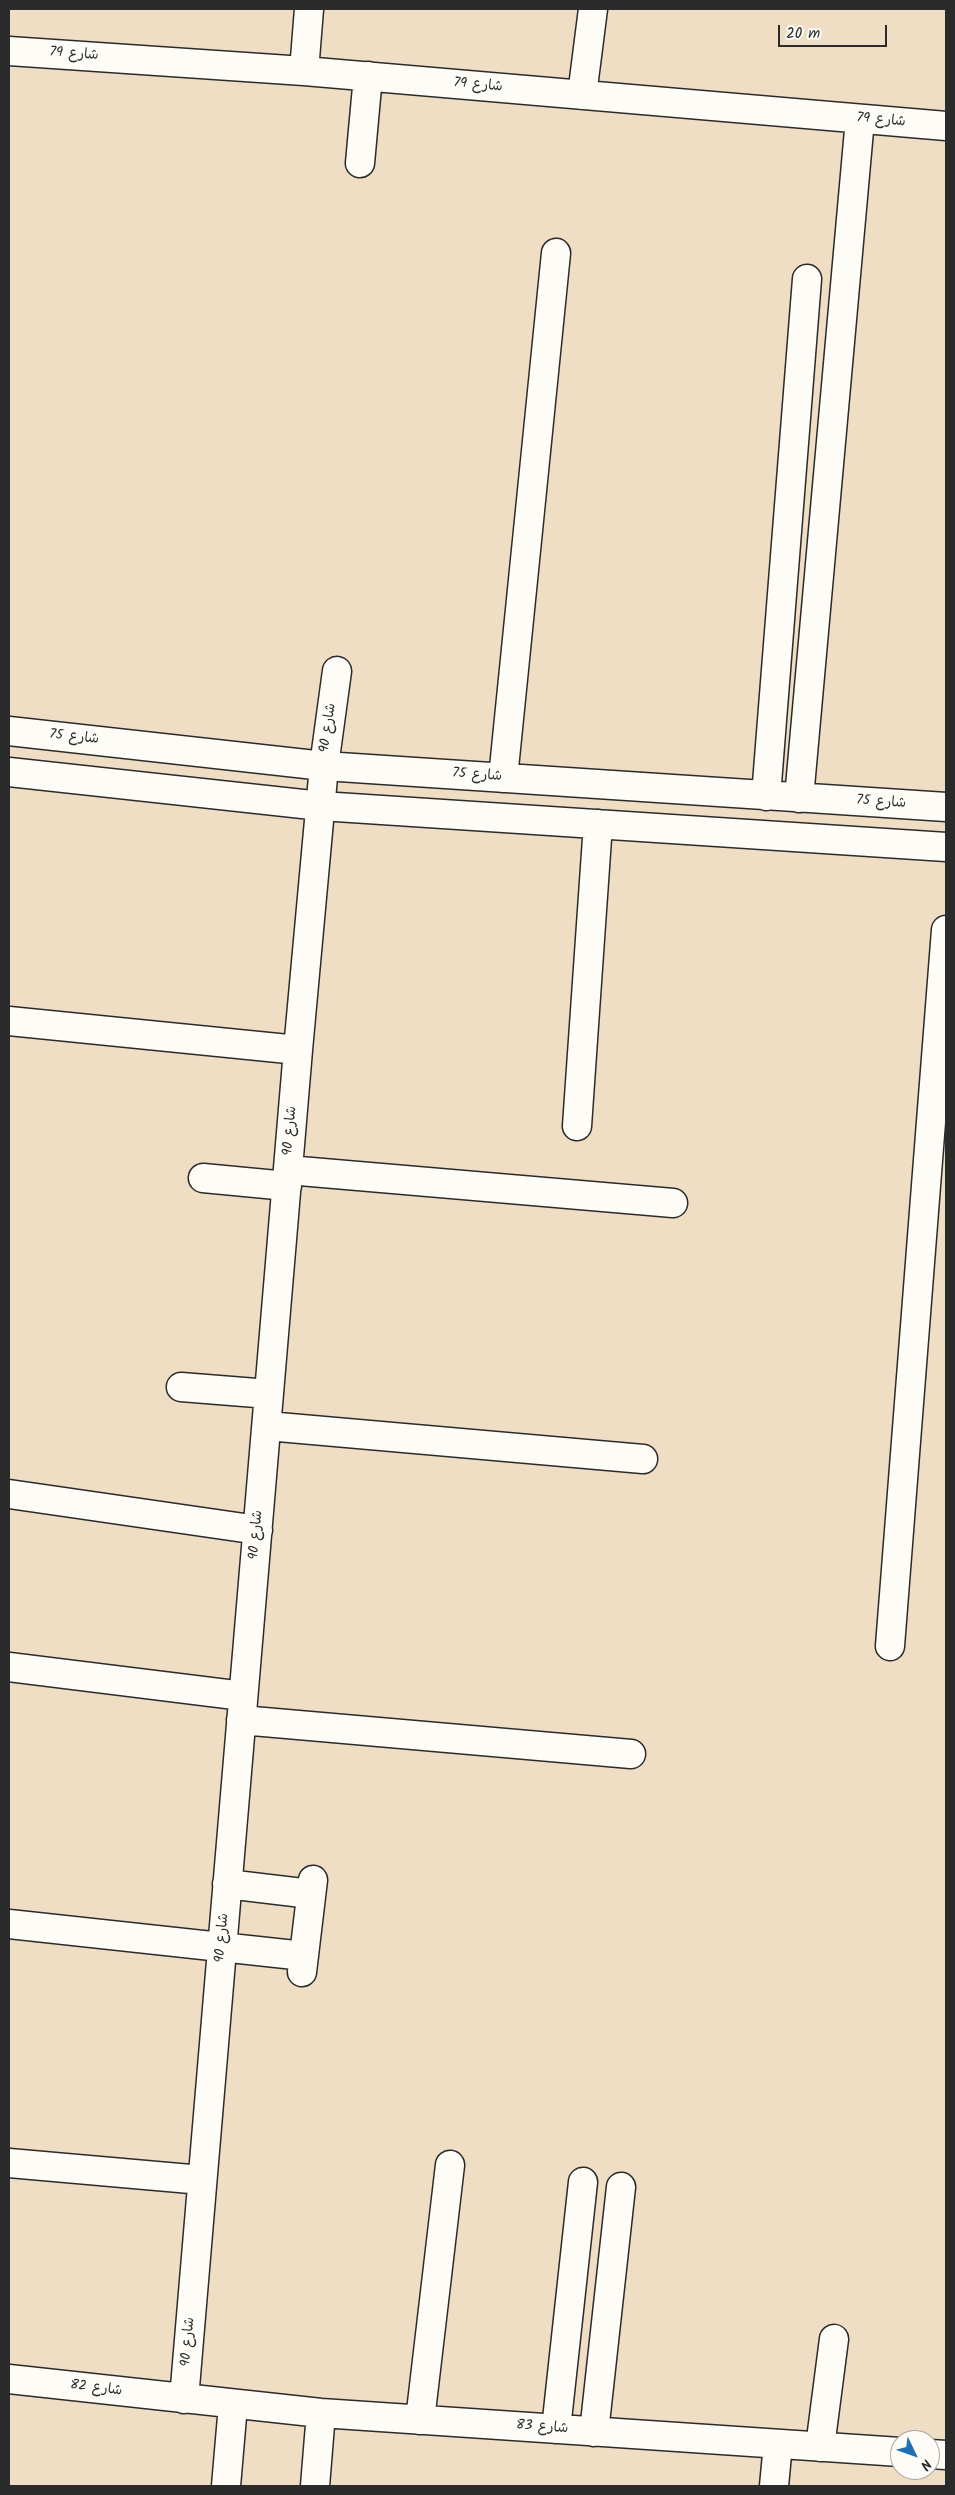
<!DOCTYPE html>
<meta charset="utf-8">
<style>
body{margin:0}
#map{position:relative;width:955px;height:2495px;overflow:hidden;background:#f5ead9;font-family:Kalam,sans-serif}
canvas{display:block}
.frame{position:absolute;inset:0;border:10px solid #2b2b2b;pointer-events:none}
.north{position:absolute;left:890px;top:2430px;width:50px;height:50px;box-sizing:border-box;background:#fdfcf7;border:1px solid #a9a8a5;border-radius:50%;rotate:132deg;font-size:14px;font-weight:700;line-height:20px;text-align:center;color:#2b2b2b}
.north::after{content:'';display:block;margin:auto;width:18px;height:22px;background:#1f6fb2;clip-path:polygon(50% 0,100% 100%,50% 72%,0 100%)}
.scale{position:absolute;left:778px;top:25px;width:109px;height:22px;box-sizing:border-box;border:2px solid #2b2b2b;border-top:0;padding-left:6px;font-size:15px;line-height:18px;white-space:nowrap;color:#2b2b2b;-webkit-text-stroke:4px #fdfcf7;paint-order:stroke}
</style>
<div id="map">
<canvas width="955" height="2495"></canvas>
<div class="frame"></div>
<div class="north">N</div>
<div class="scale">20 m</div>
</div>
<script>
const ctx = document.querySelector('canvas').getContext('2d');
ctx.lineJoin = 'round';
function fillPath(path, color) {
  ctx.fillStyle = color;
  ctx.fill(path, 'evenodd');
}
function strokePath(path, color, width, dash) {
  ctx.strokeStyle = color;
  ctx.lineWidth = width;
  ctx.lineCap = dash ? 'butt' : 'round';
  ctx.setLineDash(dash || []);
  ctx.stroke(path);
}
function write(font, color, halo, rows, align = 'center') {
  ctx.font = font + ' Kalam,"Playpen Sans Arabic",sans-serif';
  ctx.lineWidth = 4;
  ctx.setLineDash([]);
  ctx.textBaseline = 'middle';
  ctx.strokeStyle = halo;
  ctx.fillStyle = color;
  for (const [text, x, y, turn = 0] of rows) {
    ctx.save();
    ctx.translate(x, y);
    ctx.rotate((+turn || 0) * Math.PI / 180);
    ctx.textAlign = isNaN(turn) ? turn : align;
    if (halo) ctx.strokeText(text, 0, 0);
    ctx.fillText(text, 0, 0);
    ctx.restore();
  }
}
const built = new Path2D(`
 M9 9H946V2486H9ZM900 2440H930V2470H900Z`);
const minor = new Path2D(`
 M9 51 304 71 946 126
 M304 71 309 9
 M582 95 593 9
 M360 163 368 76
 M9 731 324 766 946 807
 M9 772 321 806 946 847
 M503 778 556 253
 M766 796 807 279
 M799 798 860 119
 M9 1021 298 1050
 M577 1126 598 824
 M288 1170 673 1203
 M203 1178 287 1186
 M181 1387 269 1394
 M267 1426 643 1459
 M9 1494 258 1530
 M890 1646 946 930
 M9 1667 243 1696
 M241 1720 631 1754
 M227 1884 311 1894
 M9 1924 304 1956
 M302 1972 313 1880
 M9 2163 202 2180
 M9 2379 321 2413 900 2452
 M184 2399 298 1050 324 766 337 671
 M420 2420 450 2165
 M556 2429 583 2182
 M594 2432 621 2187
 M820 2447 834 2339
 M930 2454 946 2455
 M226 2486 233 2405
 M315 2486 321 2413
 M774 2486 778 2444`);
const streetNames = [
 ["شارع 79",74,55,4],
 ["شارع 79",478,86,5],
 ["شارع 79",881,121,5],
 ["شارع 90",329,728,-82],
 ["شارع 75",74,738,6],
 ["شارع 75",477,776,4],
 ["شارع 75",881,803,4],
 ["شارع 90",291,1131,-85],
 ["شارع 90",257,1535,-85],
 ["شارع 90",223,1938,-85],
 ["شارع 90",189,2342,-85],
 ["شارع 82",96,2389,7],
 ["شارع 83",542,2428,4]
];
fillPath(built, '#efddc4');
strokePath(minor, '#2b2b2b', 31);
strokePath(minor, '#fdfcf7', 28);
write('14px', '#2b2b2b', '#fdfcf7', streetNames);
</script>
